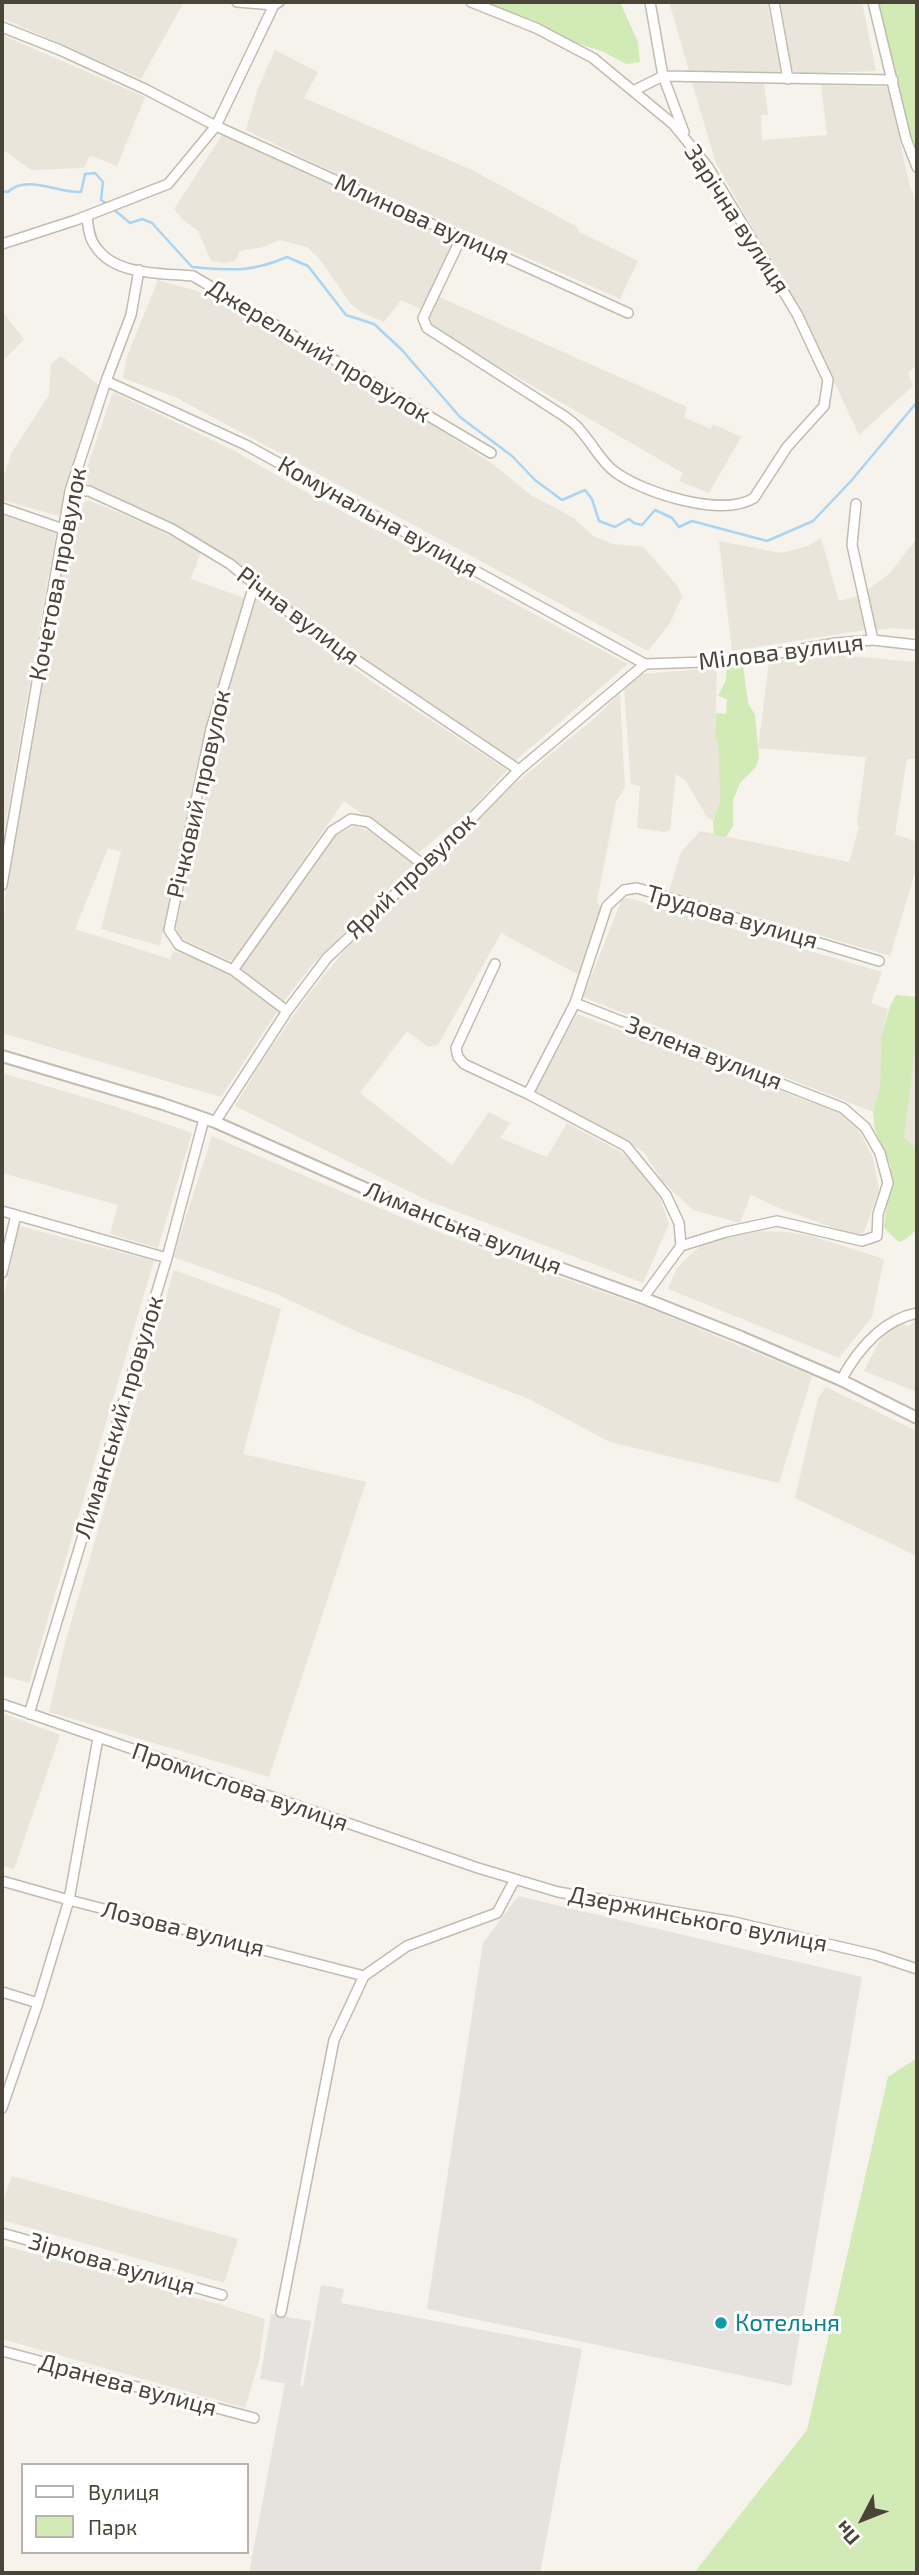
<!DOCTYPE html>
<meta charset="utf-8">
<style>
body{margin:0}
#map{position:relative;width:919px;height:2575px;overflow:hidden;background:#f6f3ec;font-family:"Exo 2",sans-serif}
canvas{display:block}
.frame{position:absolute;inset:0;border:4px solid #4b4439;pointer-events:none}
.legend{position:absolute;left:21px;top:2463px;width:228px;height:91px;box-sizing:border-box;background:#fff;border:2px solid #b7b4b0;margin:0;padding:9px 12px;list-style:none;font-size:21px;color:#4b4439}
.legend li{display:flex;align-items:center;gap:14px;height:35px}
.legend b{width:35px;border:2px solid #b7b4b0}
.north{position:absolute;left:828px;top:2484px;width:70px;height:70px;-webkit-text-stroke:5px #fff;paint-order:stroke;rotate:228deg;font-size:19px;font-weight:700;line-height:28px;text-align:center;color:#4b4439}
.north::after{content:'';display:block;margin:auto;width:24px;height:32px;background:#4b4439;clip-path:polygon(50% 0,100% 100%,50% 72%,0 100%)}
</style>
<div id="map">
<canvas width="919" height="2575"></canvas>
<div class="frame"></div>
<ul class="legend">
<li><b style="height:9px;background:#fff"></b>Вулиця</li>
<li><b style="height:19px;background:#d2eab5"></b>Парк</li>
</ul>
<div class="north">Пн</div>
</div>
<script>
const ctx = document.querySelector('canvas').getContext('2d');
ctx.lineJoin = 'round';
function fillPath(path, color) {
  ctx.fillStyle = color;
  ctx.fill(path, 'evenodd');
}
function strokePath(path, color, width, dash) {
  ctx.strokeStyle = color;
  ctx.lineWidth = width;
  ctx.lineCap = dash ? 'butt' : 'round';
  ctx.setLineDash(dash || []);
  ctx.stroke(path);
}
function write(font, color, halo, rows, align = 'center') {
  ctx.font = font + ' "Exo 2",sans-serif';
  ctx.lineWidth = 6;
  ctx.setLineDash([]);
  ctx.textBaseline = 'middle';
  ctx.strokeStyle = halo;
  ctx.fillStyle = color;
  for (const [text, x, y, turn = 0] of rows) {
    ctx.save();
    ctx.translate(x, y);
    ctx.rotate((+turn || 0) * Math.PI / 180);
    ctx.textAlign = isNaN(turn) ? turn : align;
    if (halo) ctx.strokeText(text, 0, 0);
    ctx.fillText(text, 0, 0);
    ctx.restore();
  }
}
const residential = new Path2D(`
 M2 2H184L141 79 2 18Z
 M669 2H767L781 75 690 74Z
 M780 2H862L876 71 793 74Z
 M2 35 145 97 117 166 90 155 84 168 31 170 2 149Z
 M275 50 318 72 304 98 472 170 577 227 579 232 638 261 620 299 316 164 246 130 257 91Z
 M692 83 764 84 768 115H761L762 140 827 135 821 85 888 87 910 187 917 203V365L908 373 913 386 859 435 799 306 778 274 716 163Z
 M222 135 454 242 422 310 401 300 384 322 361 312 351 304 318 257 307 247 280 240 263 247 240 251 235 261 224 263 211 261 198 231 184 221 174 209Z
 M158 280 200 292 426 421 490 462 531 495 574 518 593 536 613 544 643 547 677 585 682 597 670 623 648 651 177 398 123 378 127 356Z
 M437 296 687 407 684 417 710 429 713 424 741 437 709 493 679 481 683 473 453 340 431 325 429 313Z
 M2 311 24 339 2 362Z
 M61 356 99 385 59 516 2 500V481L12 452 49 395 51 364Z
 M113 392 231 449 311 495 628 664 515 761 349 651 260 583 262 578 168 521 86 484 83 479Z
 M88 500 149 525 201 552 190 581 191 579 244 598 213 704 160 946 101 929 121 852 108 848 75 929 170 959 173 951 194 958 234 977 278 1010 221 1097 2 1033V975L4 966 2 965V959L6 887 11 858 64 558 76 509Z
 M2 515 56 533 2 843Z
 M821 538 839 601 858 596 865 630 732 651 719 541 781 553 808 546Z
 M917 538V630L895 628 875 630 865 592 890 573Z
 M255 597 374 683 507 770 469 812 418 853 344 801 235 958 230 961 180 938 176 927 206 792 217 730Z
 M839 655 917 662V759H907L895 834 917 842V866L890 956 669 891 681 852 700 831 849 862 859 827 857 823 866 757 758 748 769 662Z
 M717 668 715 737 718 740 720 802 718 814 714 821 707 817 685 780 676 774 670 829 665 832 637 828 640 786 631 784 624 689 642 674Z
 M620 693 625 787 616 802 597 902 601 908 579 975 501 933 438 1045 428 1047 407 1031 360 1093 452 1165 489 1112 510 1123 500 1138 547 1157 567 1123 621 1152 642 1170 660 1198 669 1224 643 1283 429 1201 235 1106 264 1058 309 994 344 951 411 889 510 788 598 715Z
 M355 826 369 831 414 864 313 964 284 1001 241 971 243 962 335 836Z
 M629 898 882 972 871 1003 888 1009 881 1038 880 1091 873 1112 583 997 622 899Z
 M577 1014 847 1116 856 1124 873 1158 879 1190 862 1238 781 1209 751 1195 740 1223 693 1210 662 1181 644 1152 606 1129 535 1092Z
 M917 1031V1150L904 1137 912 1055Z
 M2 1073 111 1105 192 1133 158 1248 110 1234 118 1205 2 1173Z
 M212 1136 403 1218 511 1260 651 1309 812 1376 779 1483 610 1442 529 1399 360 1333 274 1293 173 1257Z
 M19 1226 154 1261 29 1683 2 1676V1305Z
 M760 1231 787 1232 812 1236 884 1259 872 1317 839 1358 668 1289 677 1268 694 1251 707 1242Z
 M174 1270 281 1309 243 1454 366 1482 269 1777 49 1712 65 1643Z
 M917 1319V1392L864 1371 879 1342 897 1323 909 1326Z
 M826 1387 917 1431V1556L795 1498 818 1398Z
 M2 1713 60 1735 14 1869 2 1866Z
 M12 2176 238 2239 224 2283 2 2220V2203Z
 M2 2245 215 2303 265 2319 259 2361 245 2408 2 2339Z`);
const industrial = new Path2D(`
 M518 1896 862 1977 791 2386 427 2309 483 1943Z
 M321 2285 344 2289 341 2303 582 2349 540 2573H249L285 2383 303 2386Z`);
const green = new Path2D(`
 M484 2H620L638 42 640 62 626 64 604 52 574 42 533 20Z
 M878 2H917V149L909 134Z
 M743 665 748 703 755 715 759 757 756 767 740 783 733 800V826L726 837 714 835 713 823 720 802 718 741 715 738 716 713 726 714 727 699 718 696 726 680 727 667Z
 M896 995 917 997V1031L904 1137 917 1150V1229L906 1239 899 1242 884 1228 891 1166 875 1130 873 1112 880 1088 881 1038 890 1006Z
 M917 2058V2573H694L807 2430 888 2077Z`);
const parking = new Path2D(`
 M271 2314 311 2321 300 2386 260 2379Z`);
const stream = new Path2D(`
 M2 191 8 192C26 174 58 193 81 192L85 174 95 173 103 182 101 200 107 204
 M112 208 130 223 142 219 152 223 192 267C231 270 250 273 287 257L308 266 346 315 374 324 402 350 460 417 512 456 535 480 562 500 585 490 592 499 599 521 615 527 629 519 634 523 642 525 655 510 672 518 679 527 692 521 767 541 813 521 851 481 917 402`);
const minor = new Path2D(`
 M237 2 274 5
 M650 2 663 76 684 132
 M774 2 788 79
 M873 2 906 139 917 167
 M2 27 60 50 145 89 216 126 628 313
 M635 90 663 76 893 80
 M87 216C88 226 89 239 96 247 115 276 163 273 193 276L491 453
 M462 236 423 318 427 328 564 416C569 420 576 424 580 430 592 443 601 462 615 472 644 493 722 518 754 498L787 447 824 406 828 380 797 314 708 167 673 124 593 58 536 28 471 2
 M2 244 76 220 168 184 216 126 274 5 279 2
 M106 381 246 445 645 664
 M68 503 82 491H89L172 529 230 564 306 626 519 770
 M856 504 852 545 873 640
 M2 508 63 529
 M254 585 211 729 169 930 179 945 233 970 287 1011
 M645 664 733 661 836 643 873 640 917 645
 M2 885 70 491 106 381 131 315 139 270
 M495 964 456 1048 458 1057 464 1064 528 1094 626 1146 666 1195 679 1223 681 1246 726 1232 777 1221 862 1241 877 1236 878 1214 888 1183 880 1153 865 1127 843 1108 575 1003 528 1094
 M233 970 332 831 351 819 368 822 425 866
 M575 1003 607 906 624 890 637 888 879 961
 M215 1122 287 1011 327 958 425 866 519 770 645 664
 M2 1211 167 1258
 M2 1273 16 1215
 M643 1298 681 1246
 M841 1380C857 1351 882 1320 917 1313
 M2 1704 478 1868 558 1892 734 1922 875 1955 917 1969
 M29 1714 167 1258 204 1119
 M2 1881 69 1900 364 1976
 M2 1992 38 2003
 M2 2108 38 2003 69 1900 98 1738
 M2 2233 222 2295
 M281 2312 334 2040 364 1976 407 1946 497 1913 515 1879
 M2 2351 254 2418`);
const tertiary = new Path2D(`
 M2 1056 163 1104 215 1122 480 1239 643 1298 741 1337 841 1380 917 1418`);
const markers = [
 [721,2323,7,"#0f9aa8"]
];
const streetNames = [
 ["Млинова вулиця",422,219,24],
 ["Зарічна вулиця",737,219,57],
 ["Джерельний провулок",319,351,31],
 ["Комунальна вулиця",378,517,29],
 ["Кочетова провулок",58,574,-79],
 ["Річна вулиця",298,616,37],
 ["Мілова вулиця",781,652,-7],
 ["Річковий провулок",199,794,-77],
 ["Ярий провулок",411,876,-44],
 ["Трудова вулиця",732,917,16],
 ["Зелена вулиця",704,1053,21],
 ["Лиманська вулиця",463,1228,22],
 ["Лиманський провулок",119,1417,-73],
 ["Промислова вулиця",240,1787,19],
 ["Дзержинського вулиця",698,1919,11],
 ["Лозова вулиця",183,1929,14],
 ["Зіркова вулиця",112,2264,16],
 ["Дранева вулиця",128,2385,15]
];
const cultureNames = [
 ["Котельня",735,2323]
];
fillPath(residential, '#eae5da');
fillPath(industrial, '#e6e2dd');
fillPath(green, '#d2eab5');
fillPath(parking, '#e5e3e0');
strokePath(stream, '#a9d4f2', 2.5);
strokePath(minor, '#c2bbae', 12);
strokePath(tertiary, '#c2bbae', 14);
strokePath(minor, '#fff', 9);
strokePath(tertiary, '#fff', 10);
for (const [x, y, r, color] of markers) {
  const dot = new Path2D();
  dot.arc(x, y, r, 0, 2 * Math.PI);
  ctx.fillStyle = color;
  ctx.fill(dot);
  strokePath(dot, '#fff', 2.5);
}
write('24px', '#4b4439', '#fff', streetNames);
write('24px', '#0d838f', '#fff', cultureNames, 'left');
</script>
